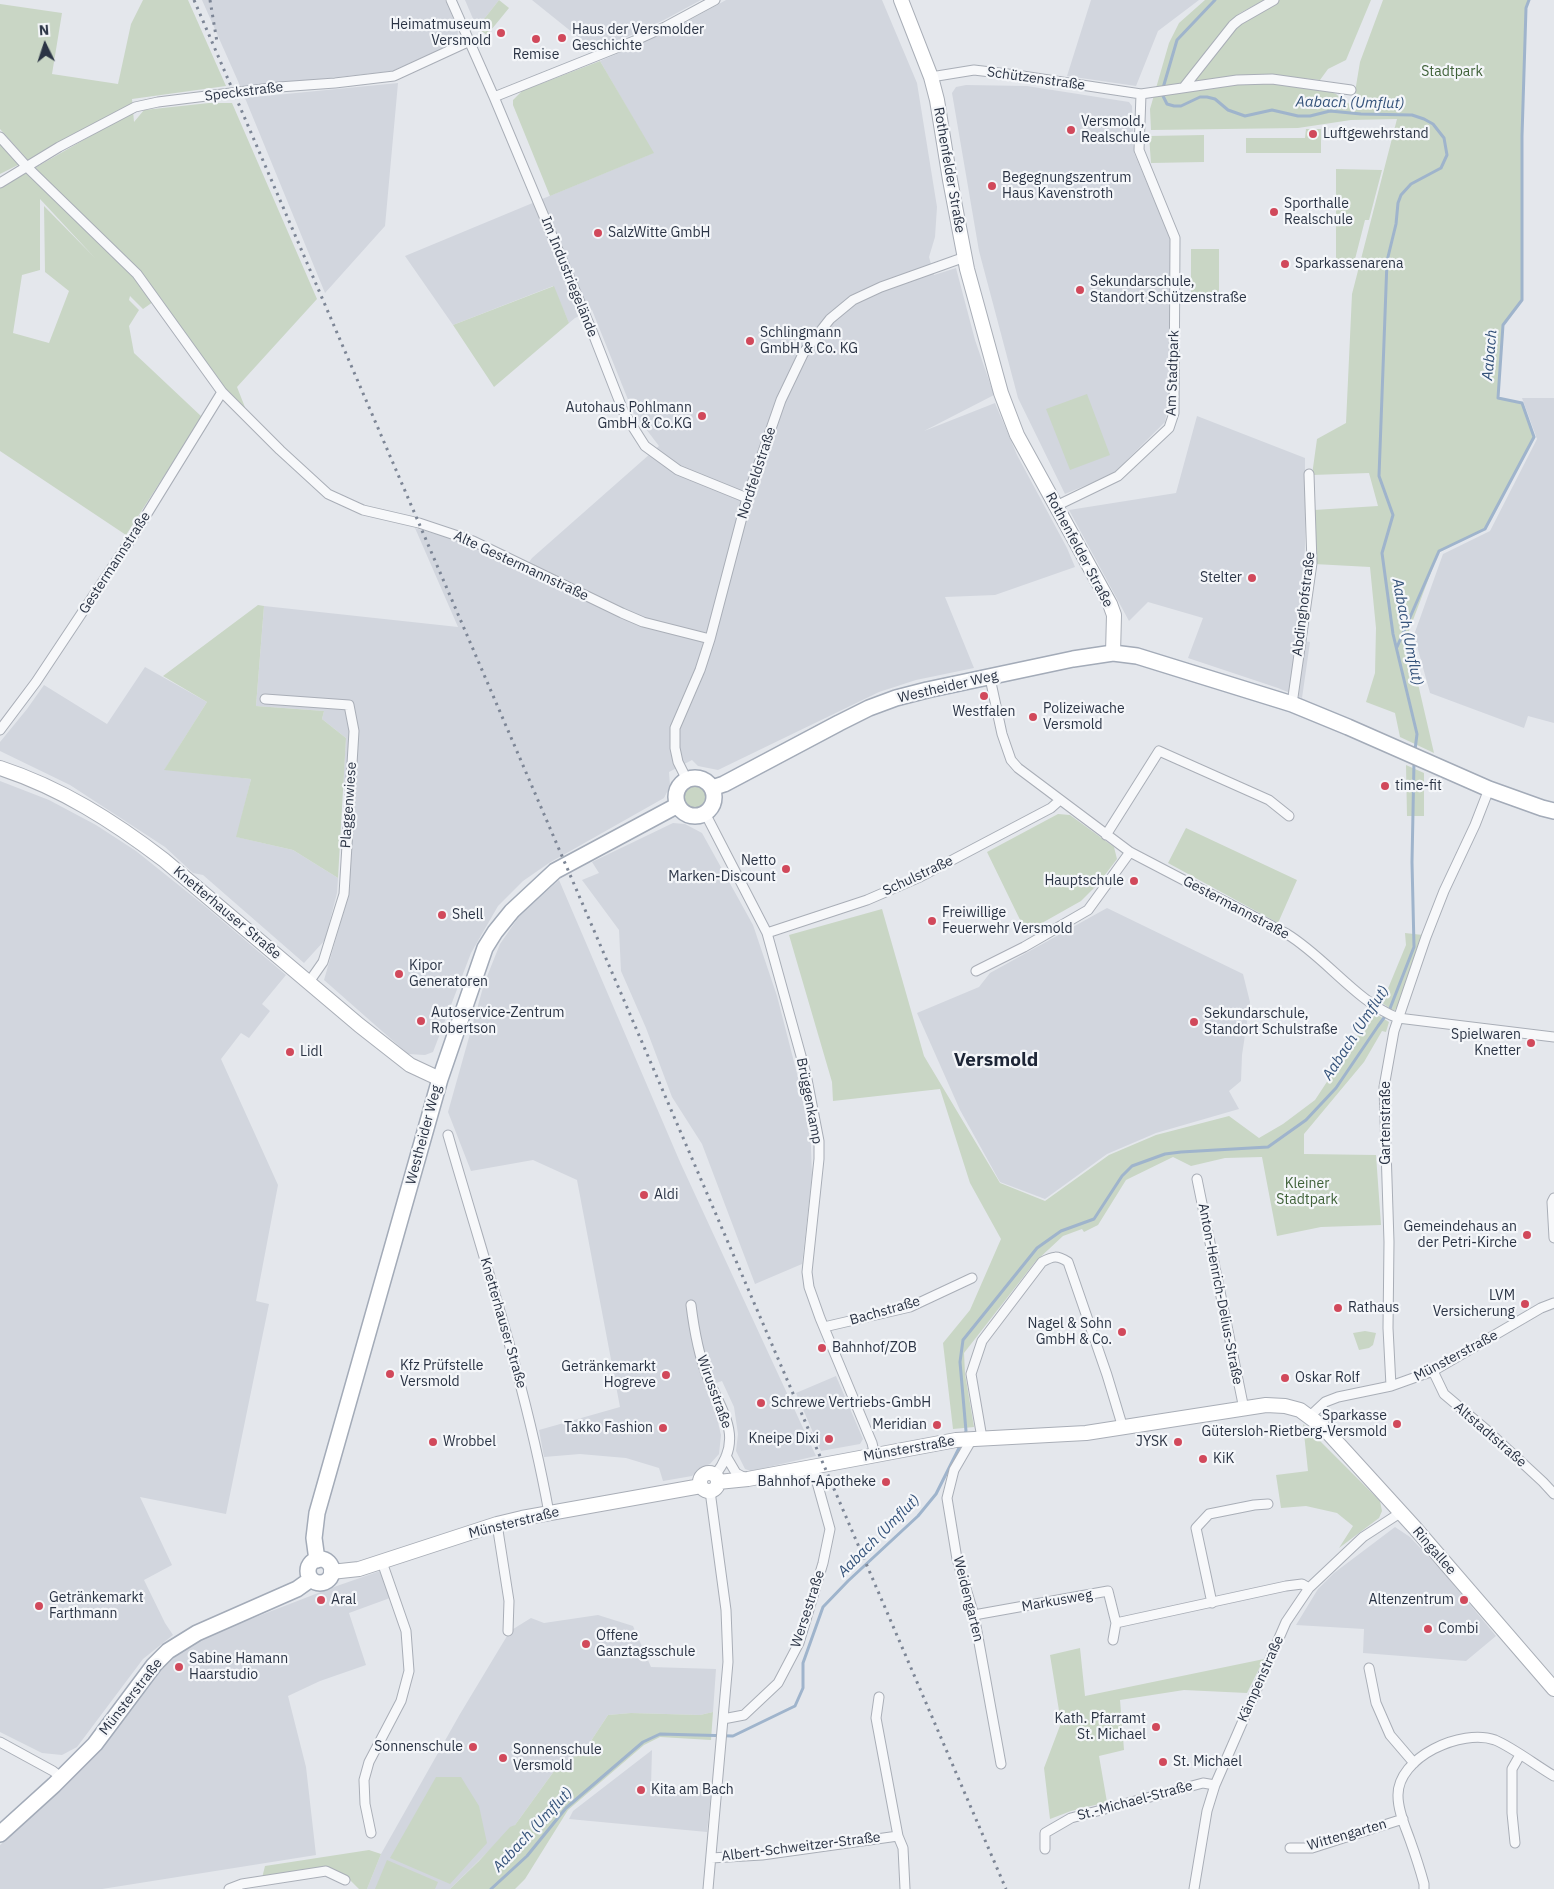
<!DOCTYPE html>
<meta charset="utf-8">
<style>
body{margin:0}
#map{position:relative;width:1554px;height:1889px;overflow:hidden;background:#e4e7ec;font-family:"IBM Plex Sans",sans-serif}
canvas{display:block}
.north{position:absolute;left:20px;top:20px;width:50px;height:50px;-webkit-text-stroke:4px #f4f6f9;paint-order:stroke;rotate:356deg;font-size:14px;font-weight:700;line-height:20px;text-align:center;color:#2b3445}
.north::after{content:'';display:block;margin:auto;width:18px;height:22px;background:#2b3445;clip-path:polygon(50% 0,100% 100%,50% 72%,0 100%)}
</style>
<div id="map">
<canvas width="1554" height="1889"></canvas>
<div class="north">N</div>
</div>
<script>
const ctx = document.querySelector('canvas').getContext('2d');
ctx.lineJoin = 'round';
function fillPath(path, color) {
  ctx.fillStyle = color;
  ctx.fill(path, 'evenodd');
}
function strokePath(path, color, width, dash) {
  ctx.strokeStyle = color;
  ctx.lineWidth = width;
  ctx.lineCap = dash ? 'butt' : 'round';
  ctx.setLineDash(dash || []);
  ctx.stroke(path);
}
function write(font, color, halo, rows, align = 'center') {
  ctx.font = font + ' "IBM Plex Sans",sans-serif';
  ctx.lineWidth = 4.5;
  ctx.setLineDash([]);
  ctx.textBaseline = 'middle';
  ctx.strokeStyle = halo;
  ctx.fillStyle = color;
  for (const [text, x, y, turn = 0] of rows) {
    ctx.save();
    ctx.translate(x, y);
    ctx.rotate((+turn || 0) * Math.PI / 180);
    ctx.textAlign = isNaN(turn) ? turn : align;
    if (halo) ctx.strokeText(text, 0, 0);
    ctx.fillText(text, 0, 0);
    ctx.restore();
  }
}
const built = new Path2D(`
 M202 0H445L458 30 457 42 392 71 241 88Z
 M465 0H499L477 28Z
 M532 0H701L664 20 629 36 587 52 583 41Z
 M726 0H882L917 83 937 207 935 237 929 257 934 275 956 268 975 340 994 395 924 431 995 403 1017 455 1067 548 1075 567 995 595 945 597 974 668 916 680 879 692 718 770 698 766 692 760 669 772 670 786 664 798 549 863 523 881 498 906 471 953 433 1052 425 1055 408 1054 324 980 348 897 356 786 343 785 346 738 322 719 324 711 256 706 264 606 458 627 415 528 476 546 524 569 532 558 659 446 633 412 592 310 575 318 569 323 553 286 453 325 405 256 653 153 600 61 666 33Z
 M1091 0H1199L1158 31 1136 86 1067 76Z
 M398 83 385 226 325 293 245 98Z
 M966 85 1027 86 1129 102 1132 106 1134 153 1170 237V396L1165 422 1113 474 1065 494 1018 398 979 251 952 93 956 87Z
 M1522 398H1554V723L1528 716 1524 728 1430 693 1414 635 1443 554 1490 531 1537 439Z
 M1197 416 1305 458V544L1303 590 1295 640 1310 642 1302 698 1278 688 1188 658 1203 618 1148 602 1129 621 1069 510 1176 493Z
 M145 667 207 702 165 769 251 779 237 837 293 850 338 878 337 893 325 940 304 963 203 875 193 873 165 847 70 785 0 751V742L27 709 44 685 107 724Z
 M0 781 49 800 96 825 136 851 206 907 286 975 262 1004 270 1011 249 1038 241 1033 221 1059 278 1185 256 1301 269 1304 226 1514 140 1497 172 1565 144 1580 165 1623 173 1635 143 1659 77 1747 62 1755 42 1753 0 1732Z
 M673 823 685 824 702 833 753 925 777 996 810 1124 812 1175 802 1264 755 1284 702 1144 672 1097 646 1028 621 971 619 930 582 880 599 873 592 862Z
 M559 880 680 1162 816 1456 751 1471 745 1469 736 1451 738 1434 734 1407 722 1381 705 1387 716 1414 721 1435 719 1454 710 1464 698 1469 692 1476 663 1481 659 1468 626 1458 580 1454 544 1457 539 1430 620 1407 577 1180 533 1160 471 1171 448 1112 484 984 500 944 520 915Z
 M1107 908 1243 974 1250 1002 1242 1055 1241 1081 1229 1091 1239 1109 1156 1133 1107 1154 1045 1199 1000 1182 960 1110 917 1013 979 987 990 973Z
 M836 1376 863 1439 860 1444 821 1451 796 1393Z
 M1395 1527 1410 1537 1443 1572 1496 1636 1466 1661 1363 1653 1364 1629 1296 1625 1318 1589 1334 1573Z
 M380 1571 390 1598 349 1613 366 1665 320 1681 288 1696 306 1767 316 1855 102 1889H0V1845L64 1786 98 1749 164 1665 199 1639 331 1588Z
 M598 1615 633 1626 651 1667 716 1669 713 1712 700 1715 631 1713 608 1715 585 1750 557 1767 515 1825 450 1889H367L381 1854 460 1714 510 1631 531 1618 544 1623Z
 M652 1750 651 1786 711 1793 707 1832 569 1819 573 1811Z`);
const green = new Path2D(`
 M143 0H188L226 86 132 99 134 122 144 110 209 103H232L317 299 237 387 248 415 224 390 160 297 143 309 130 296 129 300 139 310 129 326 134 353 202 417 126 535 0 451V188L113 123 114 114 28 160 0 129V4L62 13 52 74 118 84 131 24ZM40 199 95 258 44 206 45 272 69 291 49 343 13 333 22 275 40 270Z
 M499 0 509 8 487 35 477 28Z
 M1205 0H1264L1240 13 1227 25 1180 85 1271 82 1319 87 1336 94 1346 103 1353 104 1360 62 1383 0H1529L1526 8 1522 136V300L1503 326 1498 398 1522 403 1534 437 1485 529 1439 551 1407 636 1434 753 1400 737 1395 713 1366 702 1375 673 1376 628 1370 567 1314 564V510L1378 506 1369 473 1312 475 1317 439 1346 423 1352 294 1397 119 1351 120 1298 128 1151 130 1150 109 1169 43 1179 23Z
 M1279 0H1371L1346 60 1328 69 1320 80 1272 75 1195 83 1193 81 1235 28 1241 22Z
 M600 61 654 153 550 196 513 105V100L522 91Z
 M1306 129H1321V153H1246V138H1305Z
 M1204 135V162L1151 163 1149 136Z
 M0 142 20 164 0 174Z
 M1336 169 1382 170 1369 220H1365L1354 263 1336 262Z
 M1191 249H1219V299H1191Z
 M554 286 569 323 494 387 453 325Z
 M1087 394 1110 455 1070 470 1046 409Z
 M258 605 264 606 256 706 324 711 322 719 346 738 338 878 293 850 236 837 251 779 164 770 207 702 163 676Z
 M1406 765 1424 773V816H1407Z
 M684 797a11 11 0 1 1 22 0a11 11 0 1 1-22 0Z
 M1058 814 1070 815 1114 847 1117 859 1098 884 1081 901 1026 932 987 852Z
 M1186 828 1297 880 1278 923 1168 863Z
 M882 909 924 1056 1000 1183 1045 1201 1109 1155 1156 1135 1229 1116 1259 1138 1283 1124 1315 1100 1373 1012 1389 1022 1386 1032 1382 1031 1364 1062 1304 1134V1154L1376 1155 1381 1225 1321 1227 1277 1236 1262 1157 1225 1158 1191 1166 1173 1157 1126 1180 1098 1225 1084 1232 1082 1229 1063 1236 1035 1262 964 1353 965 1374 974 1427 953 1429 943 1343 970 1310 1001 1239 970 1183 940 1089 833 1101 832 1082 789 935Z
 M1405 933 1423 935 1397 1007 1394 1011 1382 1003 1406 945Z
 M1365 1331 1376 1333 1373 1345 1369 1348 1359 1350 1353 1333Z
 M1303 1424 1380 1501 1382 1511 1379 1518 1339 1548 1353 1526 1337 1513 1306 1506 1281 1508 1276 1475 1308 1471Z
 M1080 1648 1085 1696 1264 1659 1247 1693 1184 1690 1120 1700 1124 1750 1099 1756 1107 1802 1071 1811 1050 1819 1044 1768 1061 1723 1050 1655Z
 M713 1712 711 1740 660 1737 644 1745 568 1810 525 1879 515 1889H450L479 1861 510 1827 515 1825 557 1767 585 1750 608 1715 631 1713 700 1715Z
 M436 1777H461L479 1806 487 1843 450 1884 390 1858Z
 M369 1850 381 1854 367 1889H359L349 1879 327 1869 262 1878 265 1866Z
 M387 1860 438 1882 435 1889H375Z`);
const stream = new Path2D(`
 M1215 0 1177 40 1163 88V96L1167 104 1174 106H1181L1200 97H1207L1215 99 1228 110 1245 116 1272 110 1298 116H1310L1330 111 1361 114 1412 115 1424 119 1433 124 1444 138 1447 155 1441 168 1411 184 1401 195 1398 203 1396 224 1387 261 1379 476 1393 515 1382 553 1393 634 1417 734 1415 750
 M1397 647 1439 551 1485 529 1534 437 1522 403 1498 398 1503 325 1522 300V136L1526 8 1529 0
 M964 1436 966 1431 960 1362 963 1340 1037 1248 1061 1231 1094 1219 1122 1176 1132 1166 1165 1154 1181 1152 1268 1147 1306 1120 1336 1088 1378 1026 1389 1011 1414 947 1412 862 1414 762
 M491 1889 527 1856 566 1808 643 1742 660 1734 733 1736 795 1706 803 1688V1663L823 1607 848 1581 918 1516 936 1494 961 1444`);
const street = new Path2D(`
 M451 0 494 97 592 331 624 413 645 446 678 470 747 498
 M931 77 974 70 1016 75 1141 94 1237 80 1272 79 1351 90
 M1184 87 1233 25 1239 20 1274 0
 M494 97 634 41 665 27 715 0
 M0 137 27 167 137 274 222 392 280 450 328 494 363 510 419 523 473 541 622 613 643 622 710 639
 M0 183 59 147 135 107 158 102 279 87 335 83 394 76 470 41
 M1056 506 1118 476 1169 428 1174 413 1175 238 1139 150 1141 94
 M990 678 1002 734 1011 760 1018 768 1130 852 1287 934C1325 957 1358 1003 1398 1018L1554 1037
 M265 699 349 705 354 731 344 894 323 962 309 982
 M1292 704 1312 563 1309 474
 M0 730 36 682 137 530 222 392
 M687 780 678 762 675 748V728L700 670 710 639 747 498 781 400 804 352 830 319 853 300 881 287 965 257
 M705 813 767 933 806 1074 819 1141V1159L807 1272 809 1287 820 1318 872 1443 875 1456
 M1106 835 1159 751 1269 800 1289 816
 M767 933 867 900 920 877 1051 808 1060 800
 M976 971 1024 947 1088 910 1130 852
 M448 1135C484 1260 526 1385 549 1513
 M1197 1179 1244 1409
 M1554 1198 1552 1202 1554 1238
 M691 1305C694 1329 698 1353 707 1376 722 1412 745 1438 715 1475
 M824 1327 910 1307 972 1278
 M1433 1371 1444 1394 1489 1432 1543 1482 1554 1494
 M1391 1386 1388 1328 1389 1242 1384 1087 1394 1031 1426 937 1444 891 1475 825 1489 789
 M1310 1416 1325 1402 1338 1397 1391 1386 1433 1371 1541 1308 1554 1303
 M982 1438 971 1374 982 1341 1042 1262C1053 1256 1057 1255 1068 1262L1107 1375 1123 1428
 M972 1439 954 1470 947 1498 957 1559 974 1615 1001 1764
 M726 1456 736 1473 747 1479
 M497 1524 509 1601 508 1631
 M1212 1603 1196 1528 1209 1514 1254 1505 1268 1504
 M974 1615 1108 1591 1116 1623
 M1113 1640 1116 1623 1286 1586 1302 1584 1309 1588
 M1369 1668 1376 1703 1390 1735 1414 1763
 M879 1697 876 1718 898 1836
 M723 1719 744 1715 778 1683 799 1643 823 1563 830 1529 813 1468
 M0 1742 53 1771 62 1778
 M371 1833 365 1804 364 1780 369 1762 401 1701 409 1671 406 1631 382 1562
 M1515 1843 1512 1813V1769L1520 1755
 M1290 1848H1312L1403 1819
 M1045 1849V1833L1071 1818 1203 1783 1215 1785
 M711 1858 762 1855 898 1836 903 1848 905 1889
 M229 1889 242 1884 326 1871 345 1880
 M708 1889 728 1662 726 1610 710 1491
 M1194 1889 1207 1811 1215 1785 1286 1622 1309 1588 1363 1537 1400 1513
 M1424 1889V1884C1420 1869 1415 1854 1410 1840 1405 1826 1398 1811 1398 1796 1397 1757 1462 1728 1495 1740 1512 1747 1537 1766 1554 1776`);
const secondary = new Path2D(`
 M901 0 931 77 937 100 950 180 967 269 1001 393 1017 435 1110 604 1114 615 1113 653
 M0 768C61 788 113 821 164 860L359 1025 410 1065 440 1079
 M700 1482a9 9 0 1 1 18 0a9 9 0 1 1-18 0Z
 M718 1482 748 1479 956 1440 1086 1433 1266 1405 1285 1406 1300 1410 1323 1427 1415 1528 1554 1689
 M331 1572 359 1569 497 1524 522 1518 701 1486`);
const primary = new Path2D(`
 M676 797a19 19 0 1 1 38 0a19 19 0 1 1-38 0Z
 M712 788 724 784 839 723 869 708 896 698 927 690 1073 659 1113 653 1137 656 1292 704 1348 727 1489 789 1542 808 1554 811
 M308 1571a12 12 0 1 1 24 0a12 12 0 1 1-24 0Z
 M317 1560 314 1538 317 1513 440 1079 485 948 495 932 512 911 555 871 678 805
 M0 1834 54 1785 95 1744 154 1665 168 1651 197 1633 297 1589 311 1579`);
const rail = new Path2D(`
 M194 0 1006 1889
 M210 0 217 42`);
const markers = [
 [501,33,5,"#d1495b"],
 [562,38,5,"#d1495b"],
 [536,39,5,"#d1495b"],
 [1071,130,5,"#d1495b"],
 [1313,134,5,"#d1495b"],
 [992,186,5,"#d1495b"],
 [1274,212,5,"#d1495b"],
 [598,233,5,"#d1495b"],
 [1285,264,5,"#d1495b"],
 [1080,290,5,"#d1495b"],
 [750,341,5,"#d1495b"],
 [702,416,5,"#d1495b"],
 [1252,578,5,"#d1495b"],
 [984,696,5,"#d1495b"],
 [1033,717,5,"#d1495b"],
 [1385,786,5,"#d1495b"],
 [786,869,5,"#d1495b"],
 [1134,881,5,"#d1495b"],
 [442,915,5,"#d1495b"],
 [932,921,5,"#d1495b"],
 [399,974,5,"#d1495b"],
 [421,1021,5,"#d1495b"],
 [1194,1022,5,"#d1495b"],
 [1531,1043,5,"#d1495b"],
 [290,1052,5,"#d1495b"],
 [644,1195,5,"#d1495b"],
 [1527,1235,5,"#d1495b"],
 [1525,1304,5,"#d1495b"],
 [1338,1308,5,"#d1495b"],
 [1122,1332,5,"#d1495b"],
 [822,1348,5,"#d1495b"],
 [390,1374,5,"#d1495b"],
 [666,1375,5,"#d1495b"],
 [1285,1378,5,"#d1495b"],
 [761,1403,5,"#d1495b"],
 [1397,1424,5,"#d1495b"],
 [937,1425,5,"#d1495b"],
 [663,1428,5,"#d1495b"],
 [829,1439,5,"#d1495b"],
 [433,1442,5,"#d1495b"],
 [1178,1442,5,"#d1495b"],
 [1203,1459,5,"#d1495b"],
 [886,1482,5,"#d1495b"],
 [321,1600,5,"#d1495b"],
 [1464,1600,5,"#d1495b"],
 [39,1606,5,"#d1495b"],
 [1428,1629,5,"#d1495b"],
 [586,1644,5,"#d1495b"],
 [179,1667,5,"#d1495b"],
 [1156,1727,5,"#d1495b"],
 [473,1747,5,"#d1495b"],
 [503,1758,5,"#d1495b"],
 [1163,1762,5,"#d1495b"],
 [641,1790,5,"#d1495b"]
];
const poiNames = [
 ["Heimatmuseum",491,25,"right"],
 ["Versmold",491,41,"right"],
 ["Haus der Versmolder",572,30],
 ["Geschichte",572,46],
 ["Remise",536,55,"center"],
 ["Versmold,",1081,122],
 ["Realschule",1081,138],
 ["Luftgewehrstand",1323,134],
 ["Begegnungszentrum",1002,178],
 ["Haus Kavenstroth",1002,194],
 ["Sporthalle",1284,204],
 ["Realschule",1284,220],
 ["SalzWitte GmbH",608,233],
 ["Sparkassenarena",1295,264],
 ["Sekundarschule,",1090,282],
 ["Standort Schützenstraße",1090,298],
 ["Schlingmann",760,333],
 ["GmbH & Co. KG",760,349],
 ["Autohaus Pohlmann",692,408,"right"],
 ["GmbH & Co.KG",692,424,"right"],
 ["Stelter",1242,578,"right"],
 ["Polizeiwache",1043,709],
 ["Versmold",1043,725],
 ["Westfalen",984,712,"center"],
 ["time-fit",1395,786],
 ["Netto",776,861,"right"],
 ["Marken-Discount",776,877,"right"],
 ["Hauptschule",1124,881,"right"],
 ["Freiwillige",942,913],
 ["Feuerwehr Versmold",942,929],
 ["Shell",452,915],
 ["Kipor",409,966],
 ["Generatoren",409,982],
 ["Autoservice-Zentrum",431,1013],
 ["Robertson",431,1029],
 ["Sekundarschule,",1204,1014],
 ["Standort Schulstraße",1204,1030],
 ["Spielwaren",1521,1035,"right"],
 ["Knetter",1521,1051,"right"],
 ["Lidl",300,1052],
 ["Aldi",654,1195],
 ["Gemeindehaus an",1517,1227,"right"],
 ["der Petri-Kirche",1517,1243,"right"],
 ["LVM",1515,1296,"right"],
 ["Versicherung",1515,1312,"right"],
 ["Rathaus",1348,1308],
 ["Nagel & Sohn",1112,1324,"right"],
 ["GmbH & Co.",1112,1340,"right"],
 ["Bahnhof/ZOB",832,1348],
 ["Kfz Prüfstelle",400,1366],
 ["Versmold",400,1382],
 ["Getränkemarkt",656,1367,"right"],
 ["Hogreve",656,1383,"right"],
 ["Oskar Rolf",1295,1378],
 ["Schrewe Vertriebs-GmbH",771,1403],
 ["Sparkasse",1387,1416,"right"],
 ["Gütersloh-Rietberg-Versmold",1387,1432,"right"],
 ["Meridian",927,1425,"right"],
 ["Takko Fashion",653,1428,"right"],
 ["Kneipe Dixi",819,1439,"right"],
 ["Wrobbel",443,1442],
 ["JYSK",1168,1442,"right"],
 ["KiK",1213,1459],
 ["Bahnhof-Apotheke",876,1482,"right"],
 ["Getränkemarkt",49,1598],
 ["Farthmann",49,1614],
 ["Aral",331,1600],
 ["Altenzentrum",1454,1600,"right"],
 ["Combi",1438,1629],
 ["Offene",596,1636],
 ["Ganztagsschule",596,1652],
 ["Sabine Hamann",189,1659],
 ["Haarstudio",189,1675],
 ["Kath. Pfarramt",1146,1719,"right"],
 ["St. Michael",1146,1735,"right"],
 ["Sonnenschule",463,1747,"right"],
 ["Sonnenschule",513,1750],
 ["Versmold",513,1766],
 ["St. Michael",1173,1762],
 ["Kita am Bach",651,1790]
];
const parkNames = [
 ["Stadtpark",1452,72],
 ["Kleiner",1307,1184],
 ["Stadtpark",1307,1200]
];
const streetNames = [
 ["Schützenstraße",1036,79,8],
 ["Speckstraße",244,92,-7],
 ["Rothenfelder Straße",949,170,80],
 ["Im Industriegelände",569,277,68],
 ["Am Stadtpark",1173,373,-88],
 ["Nordfeldstraße",757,473,-72],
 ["Rothenfelder Straße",1079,550,62],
 ["Gestermannstraße",115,563,-57],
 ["Alte Gestermannstraße",521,566,25],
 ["Abdinghofstraße",1304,604,-83],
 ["Westheider Weg",948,687,-13],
 ["Plaggenwiese",349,805,-86],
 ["Schulstraße",918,876,-25],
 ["Gestermannstraße",1236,908,28],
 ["Knetterhauser Straße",227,913,40],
 ["Brüggenkamp",809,1101,79],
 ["Gartenstraße",1386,1123,-90],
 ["Westheider Weg",424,1135,-75],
 ["Anton-Henrich-Delius-Straße",1220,1294,79],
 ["Bachstraße",885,1311,-16],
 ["Knetterhauser Straße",503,1323,74],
 ["Münsterstraße",1456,1356,-28],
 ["Wirusstraße",714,1392,70],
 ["Altstadtstraße",1490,1435,41],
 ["Münsterstraße",909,1449,-10],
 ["Münsterstraße",514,1523,-14],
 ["Ringallee",1434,1551,49],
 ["Weidengarten",968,1599,76],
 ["Markusweg",1057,1601,-10],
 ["Wersestraße",808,1609,-72],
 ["Kämpenstraße",1261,1679,-66],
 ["Münsterstraße",131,1697,-52],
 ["St.-Michael-Straße",1135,1801,-15],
 ["Wittengarten",1347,1835,-16],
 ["Albert-Schweitzer-Straße",801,1847,-7]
];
const waterNames = [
 ["Aabach (Umflut)",1350,103,1],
 ["Aabach",1490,355,-85],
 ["Aabach (Umflut)",1407,632,79],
 ["Aabach (Umflut)",1356,1033,-57],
 ["Aabach (Umflut)",879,1536,-45],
 ["Aabach (Umflut)",533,1830,-47]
];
const districtNames = [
 ["Versmold",996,1061]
];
fillPath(built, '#d2d6de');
fillPath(green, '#c9d6c5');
strokePath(stream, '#9fb4cc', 3);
strokePath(street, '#a9aeb7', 11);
strokePath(secondary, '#a9aeb7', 16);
strokePath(primary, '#a3abb8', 18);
strokePath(street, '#f7f8fa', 9);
strokePath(secondary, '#fff', 14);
strokePath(primary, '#fff', 15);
strokePath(rail, '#7d8696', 3, [2.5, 5]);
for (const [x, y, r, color] of markers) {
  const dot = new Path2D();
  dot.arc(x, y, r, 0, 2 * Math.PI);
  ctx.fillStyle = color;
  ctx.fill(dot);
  strokePath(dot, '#f4f6f9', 2);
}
write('14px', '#2b3445', '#f4f6f9', poiNames, 'left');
write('14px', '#3f6138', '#f4f6f9', parkNames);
write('14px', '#2b3445', '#f4f6f9', streetNames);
write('italic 15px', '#34527a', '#f4f6f9', waterNames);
write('bold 19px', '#1d2536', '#f4f6f9', districtNames);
</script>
